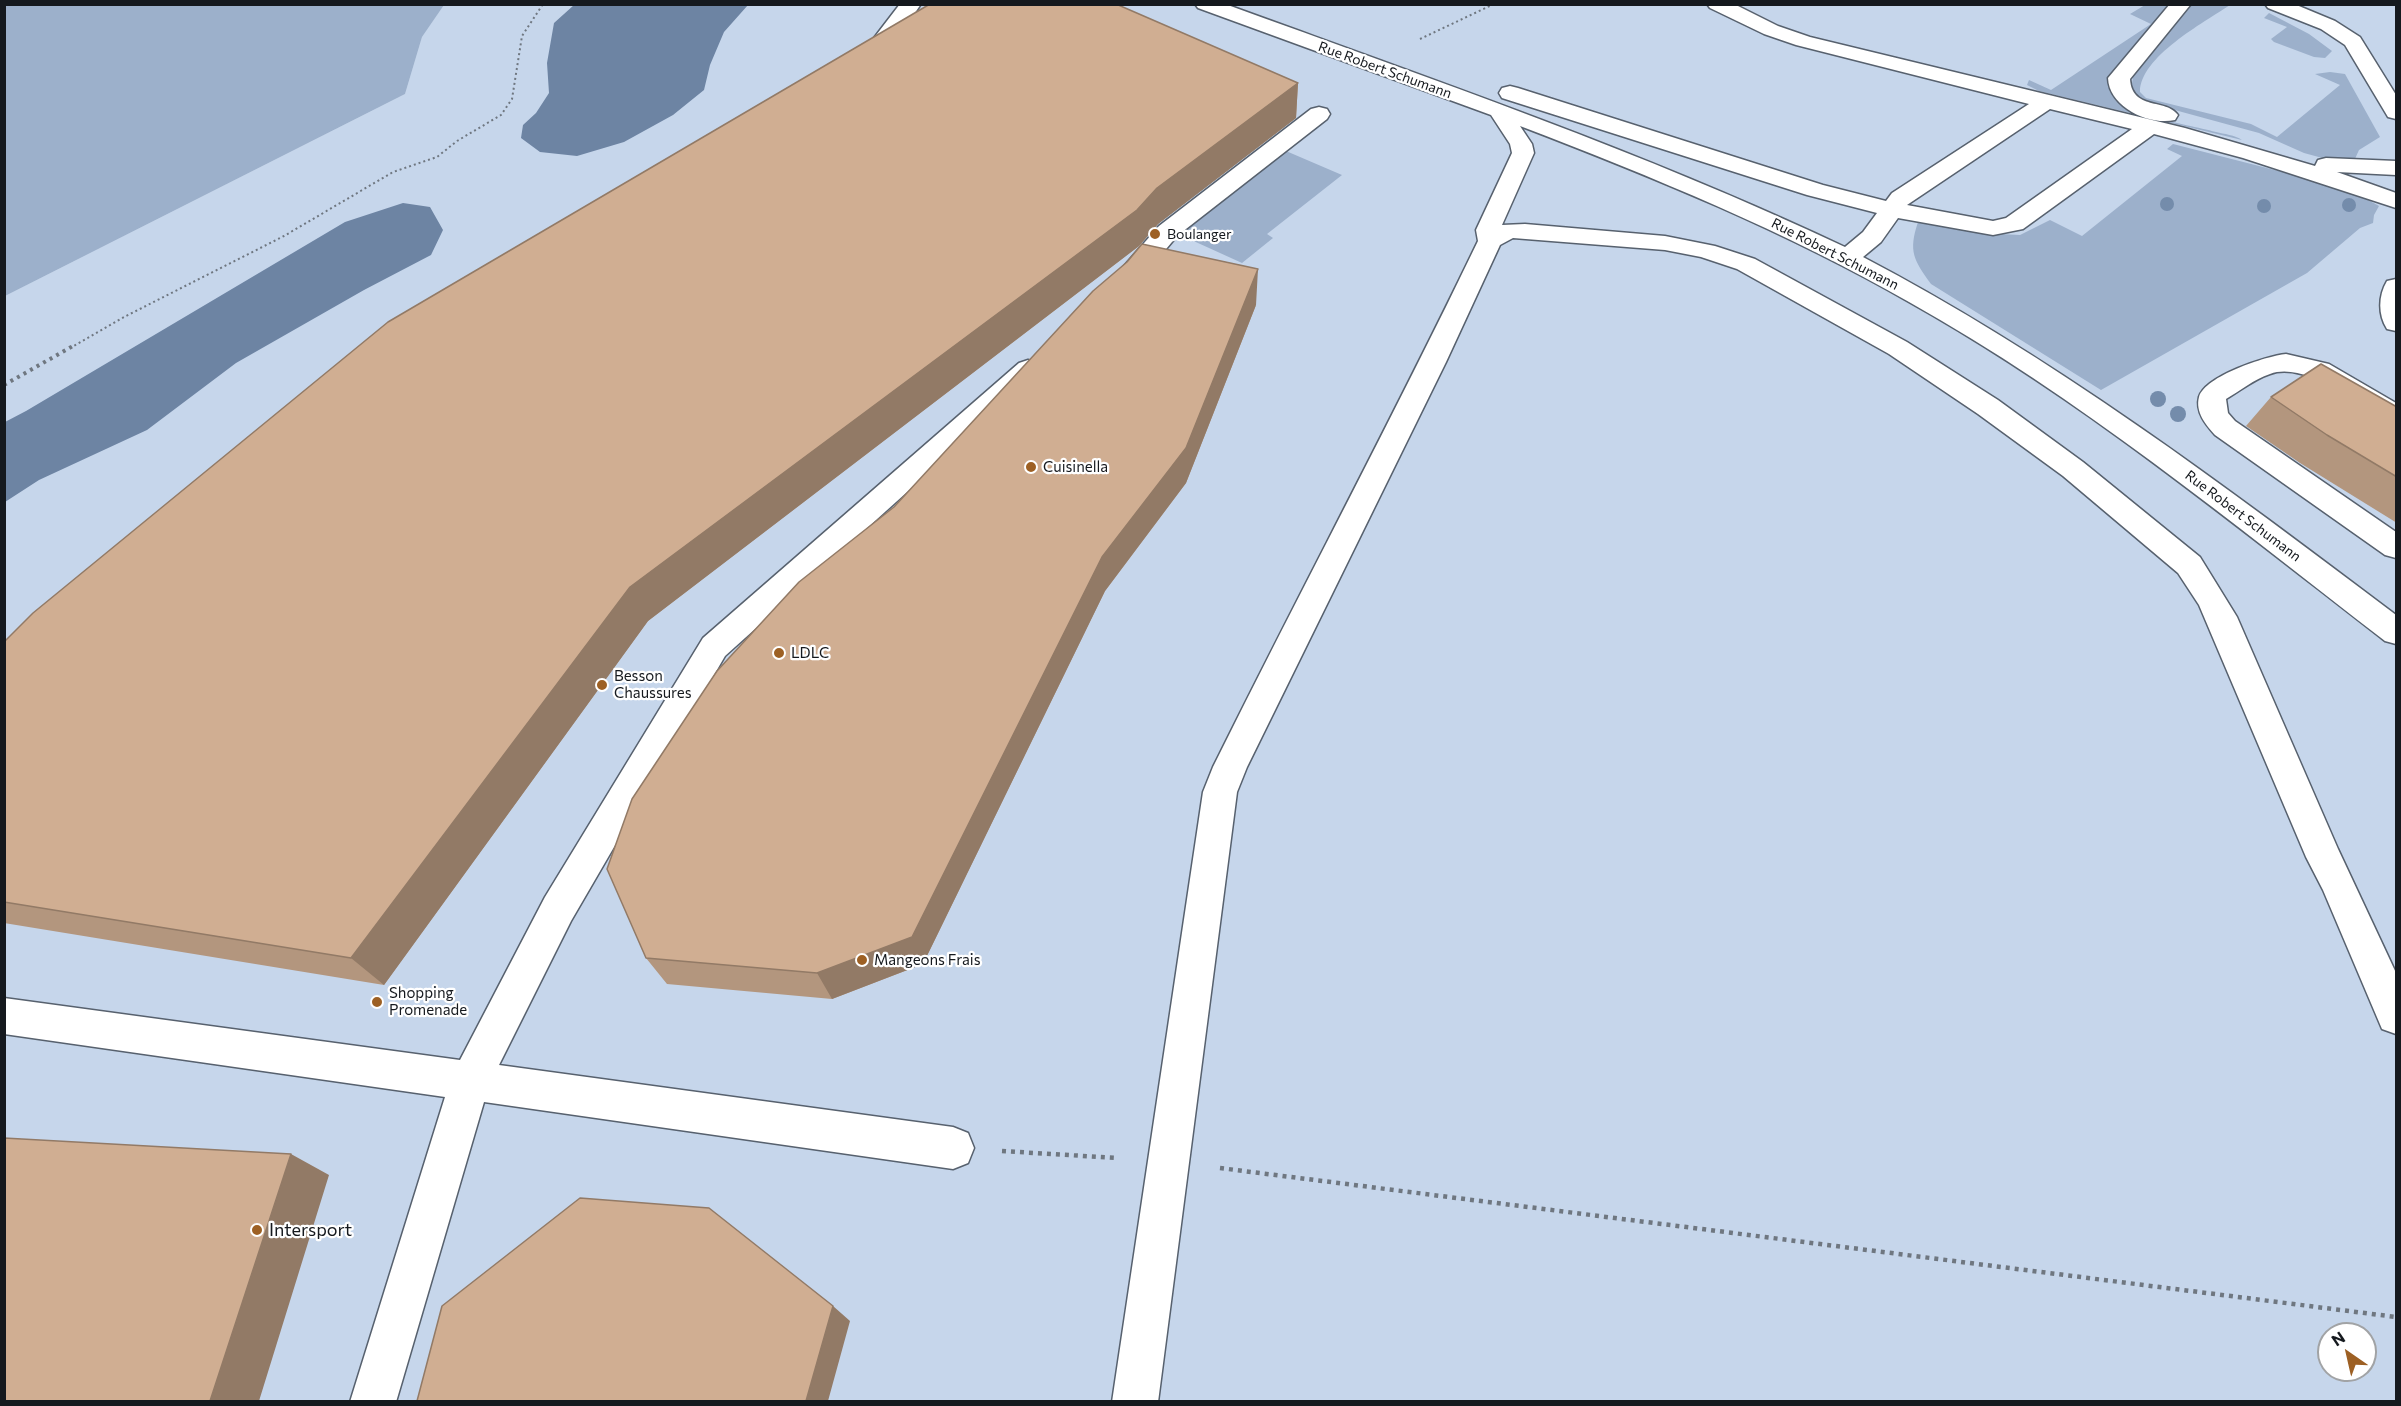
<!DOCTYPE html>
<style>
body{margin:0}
#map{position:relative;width:2401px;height:1406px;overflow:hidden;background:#d5e1f0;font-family:Commissioner,sans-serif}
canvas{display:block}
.frame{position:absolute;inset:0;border:6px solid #15191e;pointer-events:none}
.north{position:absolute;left:2317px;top:1322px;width:60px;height:60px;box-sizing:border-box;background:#fff;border:2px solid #a1a3a5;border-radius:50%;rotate:326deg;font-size:16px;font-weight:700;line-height:24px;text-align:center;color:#15191e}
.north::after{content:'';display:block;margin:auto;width:21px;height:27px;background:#9d6024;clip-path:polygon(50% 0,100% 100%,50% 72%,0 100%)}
</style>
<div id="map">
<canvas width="2401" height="1406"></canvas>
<div class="frame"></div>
<div class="north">N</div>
</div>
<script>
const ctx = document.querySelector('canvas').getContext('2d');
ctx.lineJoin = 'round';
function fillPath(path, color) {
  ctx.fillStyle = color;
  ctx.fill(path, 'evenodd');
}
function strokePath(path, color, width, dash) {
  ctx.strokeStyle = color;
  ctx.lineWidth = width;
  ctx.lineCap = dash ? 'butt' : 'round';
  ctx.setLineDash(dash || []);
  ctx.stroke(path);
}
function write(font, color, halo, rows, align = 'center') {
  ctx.font = font + ' Commissioner,sans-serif';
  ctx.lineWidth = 4.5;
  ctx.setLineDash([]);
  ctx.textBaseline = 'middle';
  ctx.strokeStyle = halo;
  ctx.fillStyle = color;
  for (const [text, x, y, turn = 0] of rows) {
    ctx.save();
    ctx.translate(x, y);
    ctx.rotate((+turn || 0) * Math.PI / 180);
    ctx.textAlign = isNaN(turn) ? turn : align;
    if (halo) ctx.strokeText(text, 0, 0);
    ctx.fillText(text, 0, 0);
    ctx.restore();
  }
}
const built = new Path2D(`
 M444 5H2396V1401L5 1402V296L405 94 422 37ZM2329 1334H2365V1370H2329Z`);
const green = new Path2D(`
 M5 4H444V5L422 37 405 94 5 296Z
 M2145 5H2174L2121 61 2107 80C2116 116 2184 123 2216 132 2224 134 2235 135 2242 140L2039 91 2027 85 2029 80 2051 90 2151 24 2130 14Z
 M2192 5H2230C2203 23 2140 57 2140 92L2146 98 2251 124 2277 137 2340 85 2315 74 2330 72 2345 74 2380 137 2359 150 2354 161 2326 159 2304 153 2259 133 2138 100 2131 90 2133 77Z
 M2269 13 2309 34 2332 51 2325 58 2314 57 2274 42 2271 39 2287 27 2264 18Z
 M2173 144 2349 189 2379 206 2374 215 2373 223 2360 228 2307 273 2101 390 1931 284C1914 260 1908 252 1918 222L1981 233 2020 235 2050 220 2082 236 2182 156 2167 149Z
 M1279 148 1342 175 1267 234 1273 238 1242 263 1176 233Z`);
const water = new Path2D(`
 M574 5V4L748 5 724 32 710 65 704 90 673 115 624 142 577 156 540 152 521 138 523 125 536 113 549 93 547 63 554 23Z
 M403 203 430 207 443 230 431 255 364 290 236 363 147 430 39 480 5 502V422L26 411 345 222Z`);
const pathFar2 = new Path2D(`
 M1420 39 1494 4
 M70 348 126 316 284 236 393 172 437 157 457 141 501 115 512 99 522 36 543 4`);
const pathFar1 = new Path2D(`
 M4 385 73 346`);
const path = new Path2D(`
 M1002 1151 1117 1158
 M1220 1168 2396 1317`);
const minor = new Path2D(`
 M900 4H921C908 23 881 67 858 61L854 57 867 47Z
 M1195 4H1225C1434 80 1644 152 1845 247L1863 232 1877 213 1807 195 1502 98 1499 93 1502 88 1510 86 1518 88 1823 185 1886 201 1892 193 2029 104 1796 45 1764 34 1710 8 1707 4H1734L1778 26 1810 37 2185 128 2315 166 2318 160 2326 158 2396 161V175L2337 172 2396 193V208L2243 158 2154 134 2023 229 1993 235 1898 218 1881 242 1863 257C2054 357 2225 486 2396 615V644L2385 641C2231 522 2079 397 1909 302 1785 231 1653 177 1520 126L1532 144 1534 153 1502 225 1525 224 1665 236 1715 246 1755 259 1907 342 1998 400 2083 462 2200 557 2237 617 2338 849 2396 973V1034L2382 1029 2323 890 2306 857 2199 605 2178 573 2063 476 1978 414 1889 354 1737 269 1701 257 1665 250 1513 238 1500 245 1446 362 1247 767 1237 792 1158 1402H1112L1203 792 1213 767C1300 591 1393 418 1478 241L1476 230 1512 153 1510 144 1491 115 1198 8ZM2050 109 2132 129 2006 218 1993 221 1907 205Z
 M2170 4H2191L2130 79C2132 111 2166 98 2178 115L2175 120C2149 126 2109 107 2108 78Z
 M2265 4H2294L2335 21 2360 37 2396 95V119L2388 117 2345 45 2321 29 2268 8Z
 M1319 107 1327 109 1330 114 1327 119 1177 236 1135 286 1126 288 1117 286 1113 280 1117 274 1159 226 1311 109Z
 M2396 279V331L2387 329C2378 315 2378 296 2387 281Z
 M2286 354 2329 364 2396 403V424L2386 422C2358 404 2305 361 2270 374 2254 379 2240 391 2226 399L2228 413 2235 421 2396 532V558L2385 555 2215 435C2206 425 2195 412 2199 397 2205 376 2266 356 2286 354Z
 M1028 360 1037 363 1041 369 1037 375 725 656 571 921 499 1065 953 1127 968 1133 974 1148 968 1163 953 1169 484 1102 396 1402H350L445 1097 4 1034V998L460 1060 545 897 703 638 1019 363Z`);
const trees = [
 [2167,204,7],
 [2349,205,7],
 [2264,206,7],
 [2158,399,8],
 [2178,414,8]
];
const wall = new Path2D(`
 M1298 83 1296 118 1158 224 1139 246 648 621 384 985 4 923V642Z
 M1256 305 1186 483 1105 591 923 964 832 999 667 984 646 958Z
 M2271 397 2397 407V523L2300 463 2246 426Z`);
const shadedWall = new Path2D(`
 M1298 83 1296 118 1158 224 1139 246 648 621 384 985 351 958 630 587 1157 188Z
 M1258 269 1256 305 1186 483 1105 591 923 964 832 999 817 973 1102 557Z
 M291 1154 329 1175 259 1401H210Z
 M833 1306 850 1321 828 1401H806Z`);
const building = new Path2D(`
 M930 4H1116L1298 83 1157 188 1137 210 630 587 351 958 4 902V642L33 613 388 322Z
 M1142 244 1258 269 1186 448 1102 557 912 937 817 973 646 958 607 869 632 799 717 671 799 582 894 507 1093 291 1127 262Z
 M2321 364 2397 407V477L2327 435 2271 397Z
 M4 1138 291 1154 210 1401H4Z
 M580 1198 709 1208 833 1306 806 1401H417L442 1306Z`);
const markers = [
 [1155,234,6,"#9d6024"],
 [1031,467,6,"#9d6024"],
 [779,653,6,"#9d6024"],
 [602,685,6,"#9d6024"],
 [862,960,6,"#9d6024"],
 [377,1002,6,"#9d6024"],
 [257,1230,6,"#9d6024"]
];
const farStreetnames = [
 ["Rue Robert Schumann",1385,70,20],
 ["Rue Robert Schumann",1835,254,27],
 ["Rue Robert Schumann",2243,516,37]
];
const farPoinames = [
 ["Boulanger",1167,234]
];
const poiNames = [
 ["Cuisinella",1043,467],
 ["LDLC",791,653],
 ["Besson",614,676],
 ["Chaussures",614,693],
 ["Mangeons Frais",874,960],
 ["Shopping",389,993],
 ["Promenade",389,1010]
];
const nearPoinames = [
 ["Intersport",269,1230]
];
fillPath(built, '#c6d6eb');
fillPath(green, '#9cb0cb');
fillPath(water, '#6d84a3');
strokePath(minor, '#57616e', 3);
strokePath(pathFar2, '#6f7780', 2, [2, 3]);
strokePath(pathFar1, '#6f7780', 4, [3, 4.5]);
strokePath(path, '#6f7780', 4.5, [4, 5]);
fillPath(minor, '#fff');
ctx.fillStyle = '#748cab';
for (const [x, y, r] of trees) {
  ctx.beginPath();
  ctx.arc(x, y, r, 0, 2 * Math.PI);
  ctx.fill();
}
fillPath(wall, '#b3967e');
fillPath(shadedWall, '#927a66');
fillPath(building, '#d0ae92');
strokePath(building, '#927a66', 1.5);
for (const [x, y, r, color] of markers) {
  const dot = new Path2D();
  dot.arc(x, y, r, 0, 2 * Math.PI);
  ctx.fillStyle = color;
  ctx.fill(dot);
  strokePath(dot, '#fff', 2);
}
write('14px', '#15191e', '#fff', farStreetnames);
write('14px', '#15191e', '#fff', farPoinames, 'left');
write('15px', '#15191e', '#fff', poiNames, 'left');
write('18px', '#15191e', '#fff', nearPoinames, 'left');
</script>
